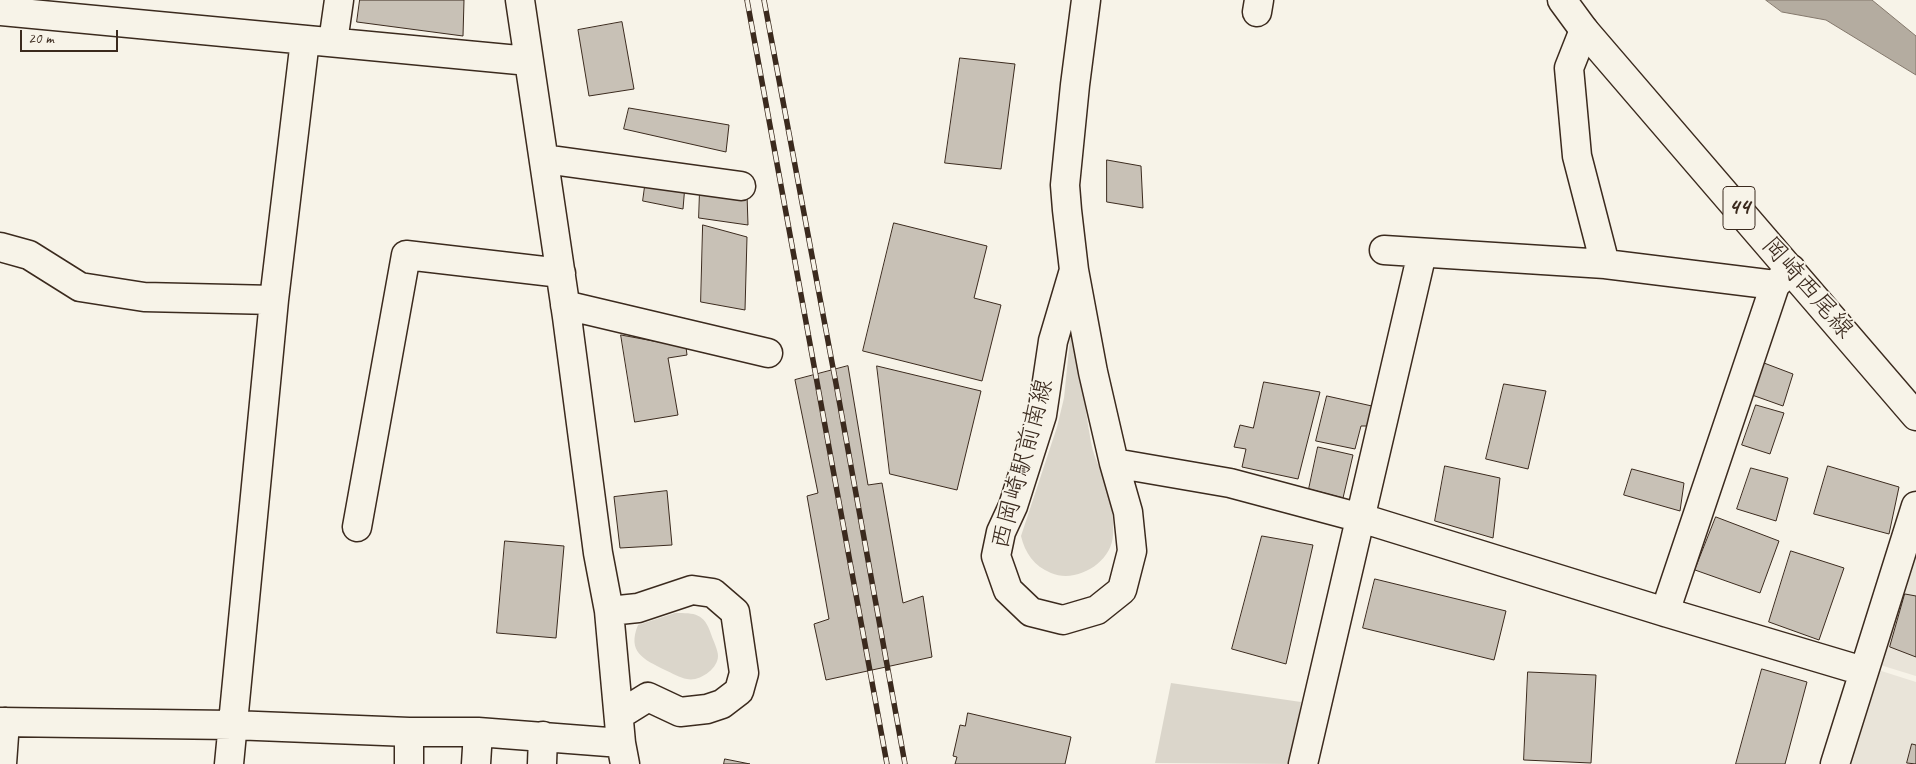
<!DOCTYPE html>
<meta charset="utf-8">
<style>
body{margin:0}
#map{position:relative;width:1916px;height:764px;overflow:hidden;background:#f7f3e8;font-family:Caveat,sans-serif}
canvas{display:block}
.scale{position:absolute;left:20px;top:30px;width:98px;height:22px;box-sizing:border-box;border:2px solid #3b2a1e;border-top:0;padding-left:6px;font-size:15px;line-height:18px;white-space:nowrap;color:#3b2a1e;-webkit-text-stroke:4px #f7f3e8;paint-order:stroke}
</style>
<div id="map">
<canvas width="1916" height="764"></canvas>
<div class="scale">20 m</div>
</div>
<script>
const ctx = document.querySelector('canvas').getContext('2d');
ctx.lineJoin = 'round';
function fillPath(path, color) {
  ctx.fillStyle = color;
  ctx.fill(path, 'evenodd');
}
function strokePath(path, color, width, dash) {
  ctx.strokeStyle = color;
  ctx.lineWidth = width;
  ctx.lineCap = dash ? 'butt' : 'round';
  ctx.setLineDash(dash || []);
  ctx.stroke(path);
}
function write(font, color, halo, rows, align = 'center') {
  ctx.font = font + ' Caveat,"Klee One",sans-serif';
  ctx.lineWidth = 4;
  ctx.setLineDash([]);
  ctx.textBaseline = 'middle';
  ctx.strokeStyle = halo;
  ctx.fillStyle = color;
  for (const [text, x, y, turn = 0] of rows) {
    ctx.save();
    ctx.translate(x, y);
    ctx.rotate((+turn || 0) * Math.PI / 180);
    ctx.textAlign = isNaN(turn) ? turn : align;
    if (halo) ctx.strokeText(text, 0, 0);
    ctx.fillText(text, 0, 0);
    ctx.restore();
  }
}
const built = new Path2D(`
 M1916 535V676L1877 664Z
 M1875 669 1916 682V764H1849Z`);
const green = new Path2D(`
 M1073 309C1079 353 1083 398 1091 442 1094 461 1106 478 1110 496 1112 508 1114 523 1113 535 1112 562 1077 584 1051 573 1034 566 1025 553 1021 536L1057 427 1064 398Z
 M675 613C695 613 704 613 711 634 713 640 718 650 718 656 718 669 699 682 687 679 680 678 672 673 665 670 643 659 627 652 638 625Z
 M1171 683 1301 702 1291 764 1155 763Z`);
const water = new Path2D(`
 M1766 0H1872L1916 36V75L1826 20 1782 12Z`);
const building = new Path2D(`
 M360 0H464L463 36 357 22Z
 M622 22 634 89 589 96 578 30Z
 M960 58 1015 64 1001 169 945 163Z
 M629 108 729 125 726 152 624 129Z
 M1107 160 1141 166 1143 208 1107 202Z
 M646 179 685 185 683 209 643 201Z
 M700 189 747 194 748 225 699 218Z
 M894 223 987 246 974 298 1001 305 982 381 863 351Z
 M703 225 747 237 745 310 701 302Z
 M621 335 686 347 687 355 668 358 678 415 635 422Z
 M1764 363 1793 374 1783 406 1752 395Z
 M848 366 868 485 882 483 903 603 923 596 932 657 826 680 814 624 829 619 807 496 818 493 795 380Z
 M877 366 981 391 957 490 890 474Z
 M1264 382 1320 392 1298 479 1242 467 1246 449 1234 447 1240 425 1253 428Z
 M1504 384 1546 391 1528 469 1486 459Z
 M1327 396 1372 406 1368 426H1361L1355 449 1316 441Z
 M1756 405 1784 413 1770 454 1742 445Z
 M1318 447 1353 455 1343 498 1309 489Z
 M1445 466 1500 478 1493 538 1435 521Z
 M1828 466 1899 487 1889 534 1814 514Z
 M1751 468 1788 478 1776 521 1737 509Z
 M1632 469 1684 483 1680 511 1624 495Z
 M667 491 672 545 620 548 614 497Z
 M1716 517 1779 541 1760 593 1695 570Z
 M1262 536 1313 545 1286 664 1232 649Z
 M505 541 564 546 556 638 497 633Z
 M1791 551 1844 568 1819 640 1769 622Z
 M1375 579 1506 611 1494 660 1363 628Z
 M1905 594 1916 596V657L1890 647Z
 M1762 669 1807 682 1785 764H1736Z
 M1528 672 1596 675 1591 763 1524 760Z
 M968 713 1071 737 1065 764H955L957 757 953 756 960 725 965 726Z
 M1912 744 1916 745V764L1907 763Z
 M725 759 750 764H724Z`);
const minor = new Path2D(`
 M520 0 567 317 598 553 609 611 621 743 625 764
 M0 11 529 61
 M1257 12 1259 0
 M1584 30 1569 68 1577 156 1605 264
 M333 42 339 0
 M544 159 741 186
 M0 247 29 255 80 287 144 297 274 300
 M1384 250 1605 264 1775 285 1791 269
 M1074 270 1053 341 1042 415 1013 506 1001 532 996 556 1008 590 1031 612 1063 620 1097 610 1122 590 1132 551 1128 512 1114 463 1093 372 1074 270 1067 210 1065 185 1075 85 1086 0
 M565 305 768 353
 M1114 463 1230 483 1361 518 1665 612 1863 671
 M357 527 406 255 561 273
 M609 611 638 608 692 590 713 593 735 612 744 673 739 691 722 704 707 709 680 712 648 697 619 715
 M1665 612 1775 285
 M0 722 232 725 409 732H478L621 743
 M2 764 5 722
 M229 764 274 300 305 40
 M409 764V732
 M476 764 478 732
 M542 764 543 736
 M1303 764 1422 253
 M1835 764 1916 506`);
const major = new Path2D(`
 M1562 0 1584 30 1916 416`);
const rail = new Path2D(`
 M747 0 887 764
 M764 0 837 389 905 764`);
const shields = [
 [1739,208,32]
];
const shieldNames = [
 ["44",1739,208]
];
const streetNames = [
 ["岡崎西尾線",1807,288,49],
 ["西岡崎駅前南線",1023,464,-75]
];
fillPath(built, '#e9e4d9');
fillPath(green, '#dbd6cb');
fillPath(water, '#b4aca0');
strokePath(water, '#84786c', 1);
fillPath(building, '#c8c1b6');
strokePath(building, '#3b2a1e', 1);
strokePath(minor, '#3b2a1e', 31);
strokePath(major, '#3b2a1e', 31);
strokePath(minor, '#f7f3e8', 28);
strokePath(major, '#f7f3e8', 28);
strokePath(rail, '#3b2a1e', 5.5);
strokePath(rail, '#f7f3e8', 4, [11]);
for (const [x, y, w] of shields) {
  const box = new Path2D();
  box.roundRect(x - w / 2, y - 21.5, w, 43, 4);
  ctx.fillStyle = '#f7f3e8';
  ctx.fill(box);
  strokePath(box, '#3b2a1e', 1);
}
write('bold 24px', '#3b2a1e', null, shieldNames);
write('25px', '#3b2a1e', '#f7f3e8', streetNames);
</script>
